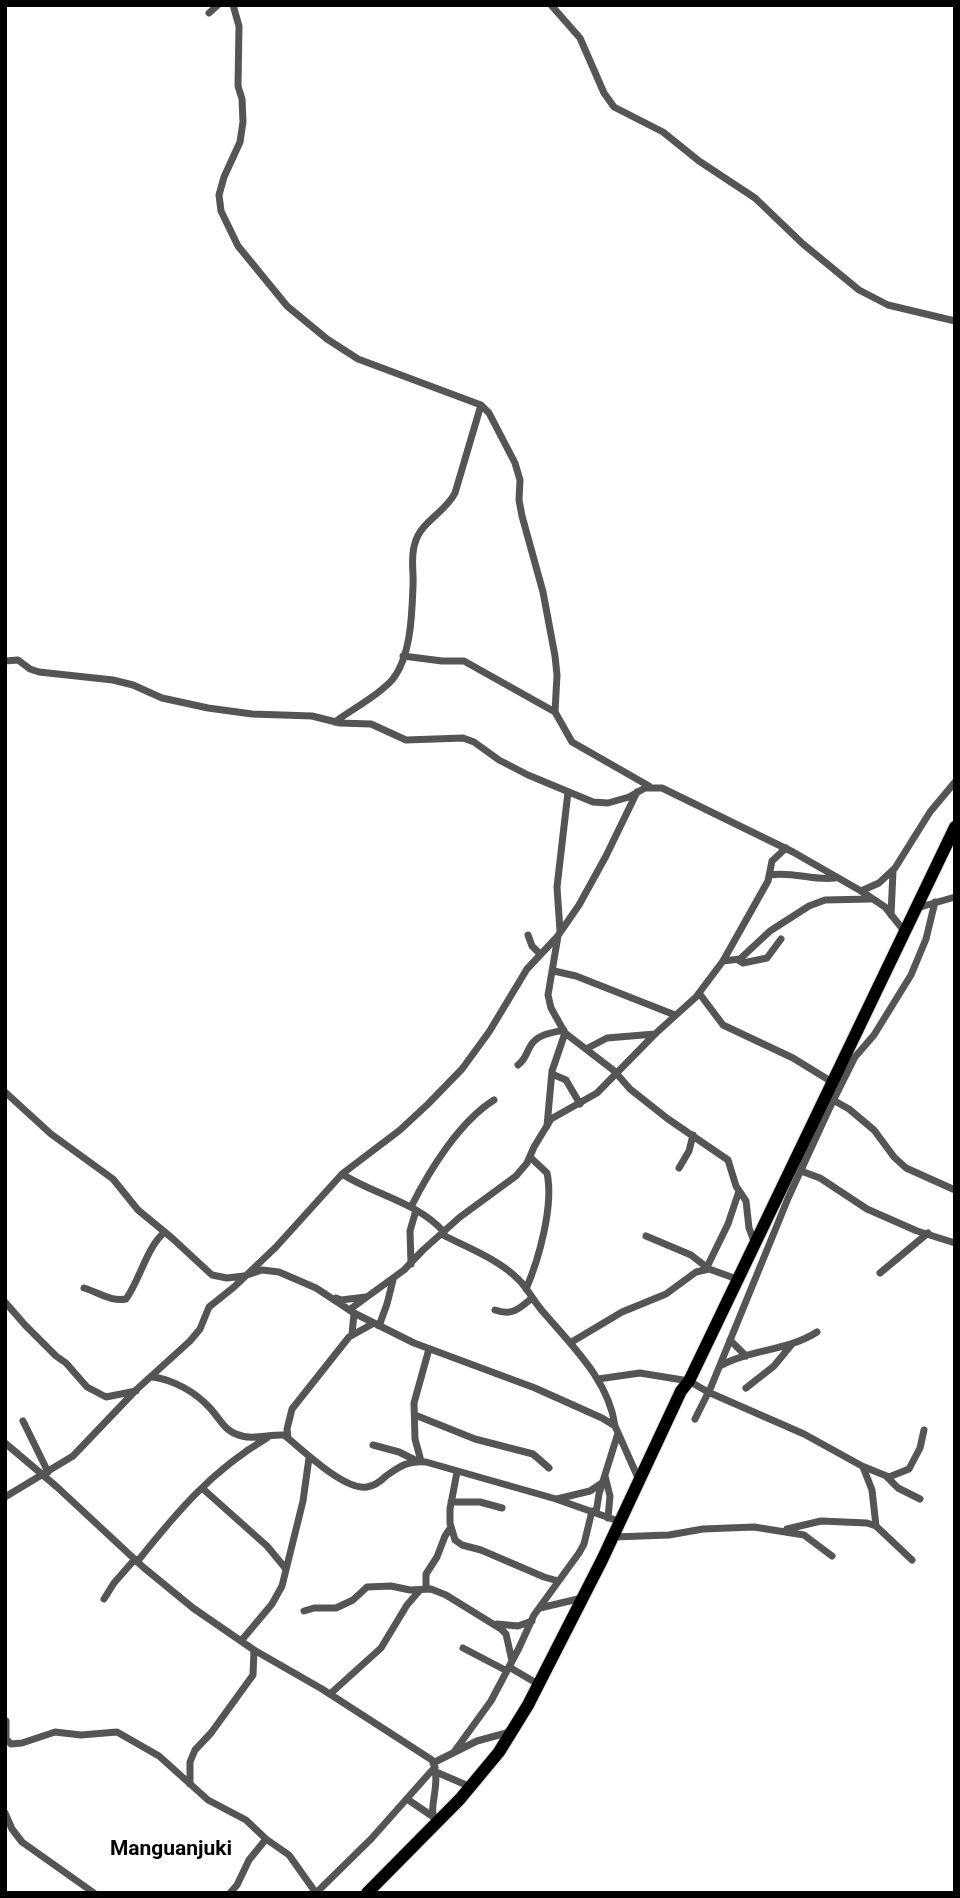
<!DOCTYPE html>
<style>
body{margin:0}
#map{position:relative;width:960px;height:1898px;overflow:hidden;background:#fff;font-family:Roboto,sans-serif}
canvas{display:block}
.frame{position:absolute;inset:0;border:7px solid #000;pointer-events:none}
</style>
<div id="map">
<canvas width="960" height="1898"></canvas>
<div class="frame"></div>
</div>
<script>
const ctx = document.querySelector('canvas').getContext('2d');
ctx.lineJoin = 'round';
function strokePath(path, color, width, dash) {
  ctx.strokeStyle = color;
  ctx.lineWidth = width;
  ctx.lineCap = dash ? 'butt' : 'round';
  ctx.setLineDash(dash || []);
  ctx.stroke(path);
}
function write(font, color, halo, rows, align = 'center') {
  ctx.font = font + ' Roboto,sans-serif';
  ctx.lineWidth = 7;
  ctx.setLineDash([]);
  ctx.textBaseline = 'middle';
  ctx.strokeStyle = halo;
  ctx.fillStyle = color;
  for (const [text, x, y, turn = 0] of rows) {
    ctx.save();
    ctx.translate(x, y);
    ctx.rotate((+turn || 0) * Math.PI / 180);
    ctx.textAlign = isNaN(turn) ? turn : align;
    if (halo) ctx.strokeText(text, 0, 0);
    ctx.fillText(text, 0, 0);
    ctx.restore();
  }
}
const minor = new Path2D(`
 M233 5 239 26 238 86 242 99 243 122 240 142 224 177 219 195 221 211 238 246 287 306 327 339 358 359 481 405 489 413 515 463 520 480 519 500 522 516 543 592 555 656 557 675 555 712
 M551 5 580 38 604 93 614 107 663 132 699 161 755 198 803 244 859 290 888 305 955 321
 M209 13 218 5
 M403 656 442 661H464L555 712 572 742 649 786
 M5 661 18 660 30 669 39 672 113 680 133 685 162 698 208 708 252 714 312 716 340 723 371 724 406 740 463 738 474 742 499 760 528 775 593 802 608 803 629 797 645 788H662L793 852 861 891 885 907 905 932
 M335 722C353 708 377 697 392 680 411 657 412 614 413 586 414 571 410 558 415 543 421 521 445 513 455 493L481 405
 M770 875C792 871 813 881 835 878
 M861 891 879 883 895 868 930 812 955 782
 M917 908 955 897
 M891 915 893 871
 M560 931 557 887 568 792
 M528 935 532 946 540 954
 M558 936 548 995 551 1008 565 1033 617 1073
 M738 960 743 963 767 958 781 939
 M723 961 740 959 770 931 809 906 825 900 871 899
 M554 971 576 976 675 1015
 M699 993 723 1025 793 1058 832 1082
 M586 1049 607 1038 655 1034
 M518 1065C526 1059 526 1053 531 1045 538 1034 552 1033 564 1030
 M616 1073 630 1089 668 1119 728 1160 736 1186 746 1201 749 1228 754 1241
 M552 1074 566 1080 580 1104
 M5 1092 51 1134 113 1179 138 1210 172 1238 212 1275 227 1278 244 1276 262 1270 279 1272 316 1288 354 1313 414 1343 535 1388 602 1418 615 1426 639 1480
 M833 1100 849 1109 874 1130 894 1157 906 1168 955 1190
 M547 1126 552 1071 565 1033
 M679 1168 689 1151 693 1135
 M801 1171 820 1178 867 1209 917 1231 955 1243
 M342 1174C375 1195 417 1202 444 1232
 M411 1207C429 1171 459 1122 494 1100
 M441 1234C466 1247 499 1259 519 1280 529 1290 535 1304 545 1314 573 1347 609 1381 615 1426
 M646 1236 691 1255 709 1269
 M411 1264 410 1231 416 1210
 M707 1267 728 1224 739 1191
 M880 1273 928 1233
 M84 1288C98 1292 111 1302 126 1299 140 1280 147 1246 165 1232
 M526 1289C539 1259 554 1205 547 1173L530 1157
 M336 1298 341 1300 366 1297
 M5 1302 25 1325 56 1356 66 1363 87 1387 106 1397 136 1391
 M349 1310 404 1270 423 1250 460 1217 516 1176 527 1163 534 1147 551 1119 597 1093 655 1034 696 997 723 961 768 881 772 861 786 848
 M495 1310C512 1316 519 1309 532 1298
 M379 1326 387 1304 393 1280
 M352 1335 354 1313
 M730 1340 746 1356
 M570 1343 622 1312 666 1294 696 1272 709 1269 737 1279
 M720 1366C750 1349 788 1351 817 1332
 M153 1377C174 1380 195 1392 209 1407 218 1416 224 1430 236 1434 251 1441 269 1434 284 1435 302 1449 344 1491 367 1487 374 1486 381 1481 386 1476 400 1466 409 1460 426 1462L556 1499 621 1522
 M598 1379 640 1373 689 1381 708 1392 804 1434 862 1466 889 1477 909 1469 920 1448 924 1430
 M746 1388 774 1366 792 1344
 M415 1415 475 1439 533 1454 549 1468
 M695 1419 711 1387 789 1196 831 1105 855 1057 874 1035 911 975 926 939 935 902
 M23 1421 48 1472
 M288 1438 287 1429 292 1409 349 1337 374 1323
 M5 1443 57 1487 143 1567 193 1608 254 1650 322 1689 432 1760C443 1784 426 1808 436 1823
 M373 1445 399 1452 417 1461
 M421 1461 415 1439 414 1403 429 1349
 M863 1467 872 1490 876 1526
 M457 1472 450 1509V1523L455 1540 462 1545 481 1550 544 1577 558 1581
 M605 1476 610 1496 608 1518
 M887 1477 898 1488 920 1499
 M202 1488 267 1546 286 1569
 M5 1497 73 1456 136 1390 190 1341 200 1329 209 1307 234 1287 276 1247 342 1174 400 1130 428 1104 462 1069 489 1032 527 969 557 937 579 905 606 856 637 792
 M557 1499 590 1491 602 1483
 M451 1502H480L502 1508
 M596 1513 599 1494 618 1433
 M787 1529 821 1521 867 1523 876 1526 912 1560
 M614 1537 669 1535 703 1529 754 1527 804 1535 832 1556
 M137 1562C176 1513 212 1470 267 1438
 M426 1589V1574L437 1557 445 1536 451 1527
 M104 1599 114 1583 135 1559
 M540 1608 582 1598
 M304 1611 314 1608H336L353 1600 367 1587 391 1586 410 1590 431 1589 446 1595 501 1629 506 1634 512 1661
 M497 1624 518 1626 532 1621
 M241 1641 272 1604 282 1586 303 1501 309 1458
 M463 1648 507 1671
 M509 1667 538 1684
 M330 1694 381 1648 407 1605 420 1590
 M6 1721V1739L11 1744 22 1743 55 1732 81 1735 117 1732 159 1756 208 1800 246 1820 266 1839 289 1855 316 1893 371 1839 435 1767
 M454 1752 491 1701 519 1648 534 1615 579 1553 584 1544 592 1511
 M433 1763 477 1741 510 1732
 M436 1772 471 1787
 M190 1784V1762L195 1750 211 1733 253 1675 254 1650
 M407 1799 432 1816
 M5 1813 12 1829 22 1842 94 1893
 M230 1893 237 1885 249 1860 266 1839`);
const primary = new Path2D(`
 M367 1893 460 1799 499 1752 528 1705 602 1560 681 1391 689 1381 955 827`);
const quarterNames = [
 ["Manguanjuki",171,1850]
];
strokePath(primary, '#dbdbdb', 14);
strokePath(minor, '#555', 7);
strokePath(primary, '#000', 12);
write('bold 21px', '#000', '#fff', quarterNames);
</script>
